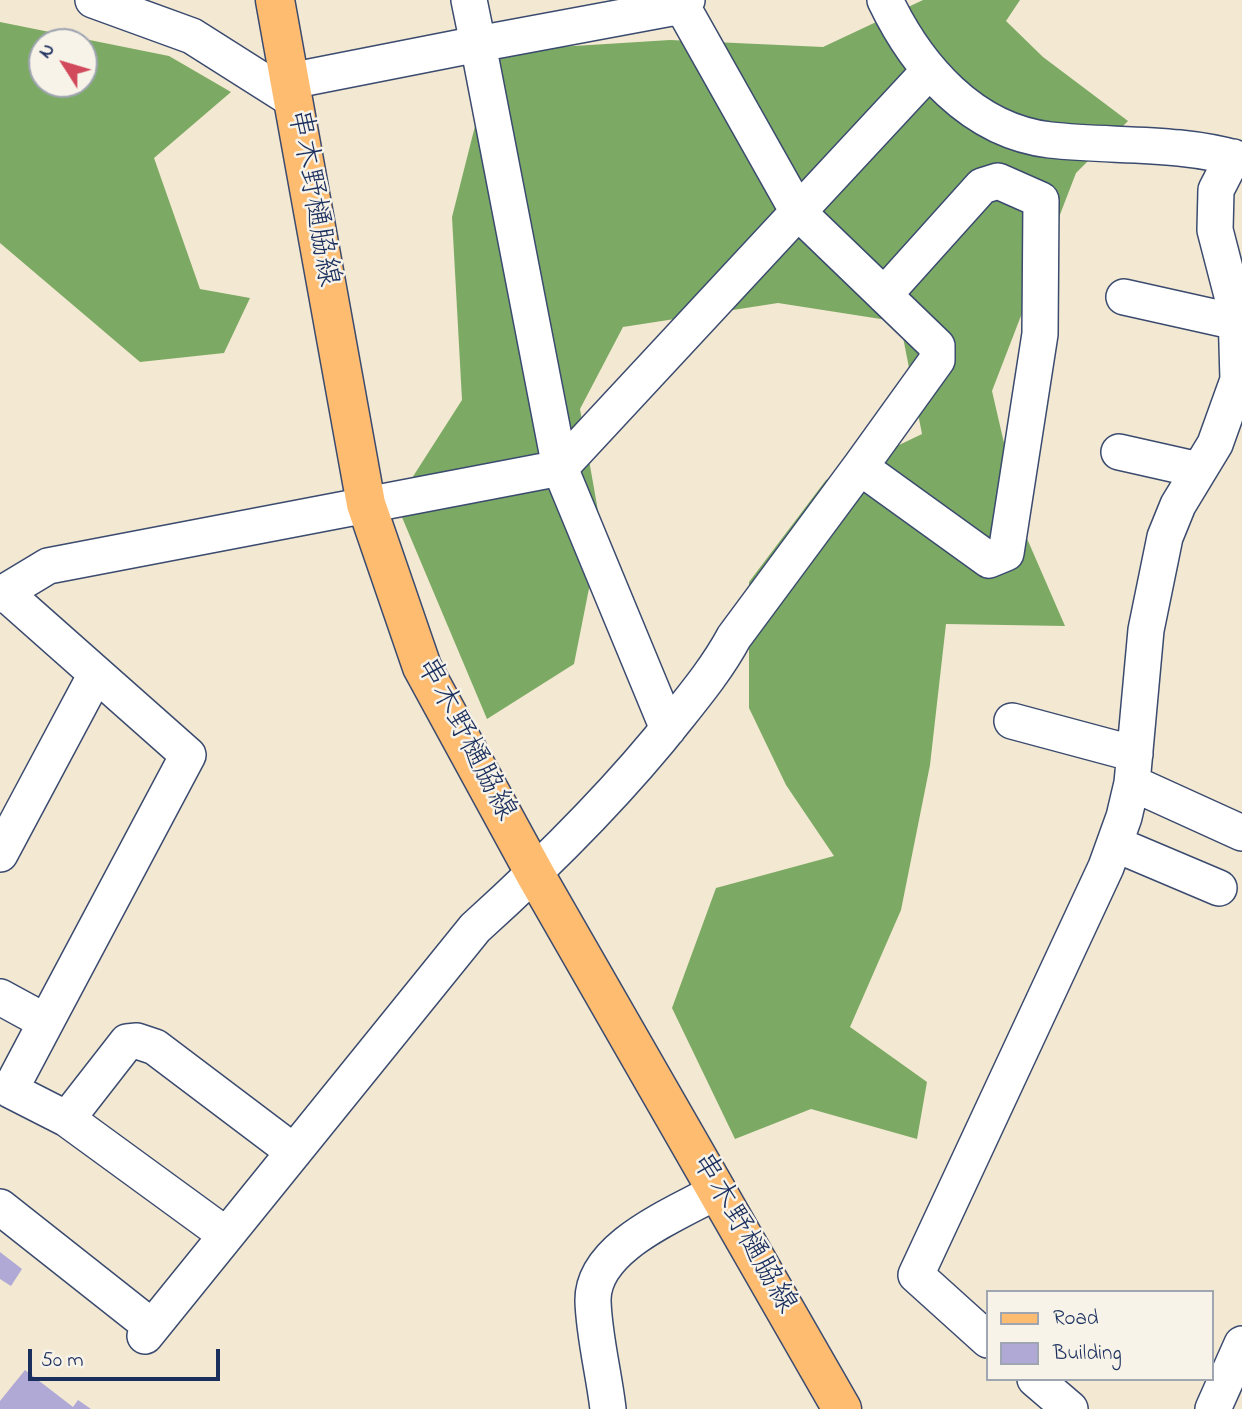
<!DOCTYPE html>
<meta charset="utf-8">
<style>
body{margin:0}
#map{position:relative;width:1242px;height:1409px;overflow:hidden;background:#f3e8d2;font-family:"Indie Flower",sans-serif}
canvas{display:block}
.legend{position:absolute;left:986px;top:1290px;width:228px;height:91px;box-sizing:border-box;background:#f7f3e8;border:2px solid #9fa5b1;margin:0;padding:9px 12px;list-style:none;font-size:21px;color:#1b2f5e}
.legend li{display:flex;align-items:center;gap:14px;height:35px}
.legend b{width:35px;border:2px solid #9fa5b1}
.north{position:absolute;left:28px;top:28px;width:70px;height:70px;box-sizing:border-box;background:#f7f3e8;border:2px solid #9fa5b1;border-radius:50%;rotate:307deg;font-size:19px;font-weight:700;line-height:28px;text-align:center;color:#1b2f5e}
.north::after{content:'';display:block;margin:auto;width:24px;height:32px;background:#d1495b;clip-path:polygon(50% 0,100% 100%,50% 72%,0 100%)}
.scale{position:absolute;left:28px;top:1349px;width:192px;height:32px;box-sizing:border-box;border:4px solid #1b2f5e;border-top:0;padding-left:9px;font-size:21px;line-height:24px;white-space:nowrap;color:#1b2f5e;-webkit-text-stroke:5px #f7f3e8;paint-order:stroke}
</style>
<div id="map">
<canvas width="1242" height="1409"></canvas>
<ul class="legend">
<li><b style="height:9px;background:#febc70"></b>Road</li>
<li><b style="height:19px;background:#b0a9d5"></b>Building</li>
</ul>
<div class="north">N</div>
<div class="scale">50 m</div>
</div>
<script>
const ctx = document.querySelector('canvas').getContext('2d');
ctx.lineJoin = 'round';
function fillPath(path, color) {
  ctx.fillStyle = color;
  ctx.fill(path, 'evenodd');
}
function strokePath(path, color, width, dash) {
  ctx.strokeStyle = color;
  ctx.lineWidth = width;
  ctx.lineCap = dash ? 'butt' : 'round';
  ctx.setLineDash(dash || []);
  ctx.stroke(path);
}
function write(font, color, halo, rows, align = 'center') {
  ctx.font = font + ' "Indie Flower","Klee One",sans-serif';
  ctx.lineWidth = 5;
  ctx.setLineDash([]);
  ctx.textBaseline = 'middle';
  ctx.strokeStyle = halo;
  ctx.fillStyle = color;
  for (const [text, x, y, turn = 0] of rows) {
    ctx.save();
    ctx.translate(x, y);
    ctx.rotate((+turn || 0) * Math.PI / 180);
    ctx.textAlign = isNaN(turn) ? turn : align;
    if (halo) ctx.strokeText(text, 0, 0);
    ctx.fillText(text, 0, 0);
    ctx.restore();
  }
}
const forest = new Path2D(`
 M923 0H1020L1006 21 1043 57 1128 121 1076 173 992 391 1025 534 1065 626 946 624 930 765 901 910 850 1027 927 1082 917 1139 811 1109 735 1139 672 1008 716 888 834 856 786 785 749 708V582L826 480 922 434 900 322 778 303 623 327 580 409 601 528 574 664 487 719 396 503 462 400 452 217 494 51 670 40 823 47Z
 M0 22 169 56 231 92 154 158 200 289 250 298 224 353 140 362 0 243ZM42 42H84V84H42Z`);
const building = new Path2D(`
 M0 1252 22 1269 11 1286 0 1279Z
 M25 1370 73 1407 78 1400 91 1409H0V1401Z`);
const minor = new Path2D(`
 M93 0 192 36 293 100
 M885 0C917 67 972 131 1050 140 1114 147 1179 141 1242 160
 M682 6 798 212 937 346V360L860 467
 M290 81 478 44 469 0
 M1124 297 1236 322
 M1119 452 1199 470
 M560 468 478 44 682 6 687 0
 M560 468 929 71
 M0 595 48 566 560 468 668 729
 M1012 721 1135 754
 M1132 783 1242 833
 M1115 844 1219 888
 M0 854 95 676
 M0 997 46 1022 188 755 4 592
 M46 1022 10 1090 67 1119 226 1235
 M67 1119 127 1042 137 1041 155 1047 294 1152
 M0 1207 152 1327
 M145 1336 475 928C548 862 618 793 679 715 699 690 719 665 734 637L860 467 989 560 1006 553 1040 334 1041 200 998 181 982 186 884 295
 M988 1340 916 1275 1106 867 1124 817 1132 783 1146 630 1165 537 1178 505 1215 444 1238 380 1236 311 1215 230 1216 190 1233 157
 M1035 1379 1070 1409
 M608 1409C604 1374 594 1336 593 1301 592 1246 677 1214 717 1191
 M1213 1409 1242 1344`);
const major = new Path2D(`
 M275 0 366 504 422 667 535 874 842 1409`);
const streetNames = [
 ["串木野樋脇線",311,198,80],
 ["串木野樋脇線",464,740,62],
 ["串木野樋脇線",742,1234,60]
];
fillPath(forest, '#7caa64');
fillPath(building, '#b0a9d5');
strokePath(minor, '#3b4b6f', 38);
strokePath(major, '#3b4b6f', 41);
strokePath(minor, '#fff', 35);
strokePath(major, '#febc70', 38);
write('30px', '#1b2f5e', '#f7f3e8', streetNames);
</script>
